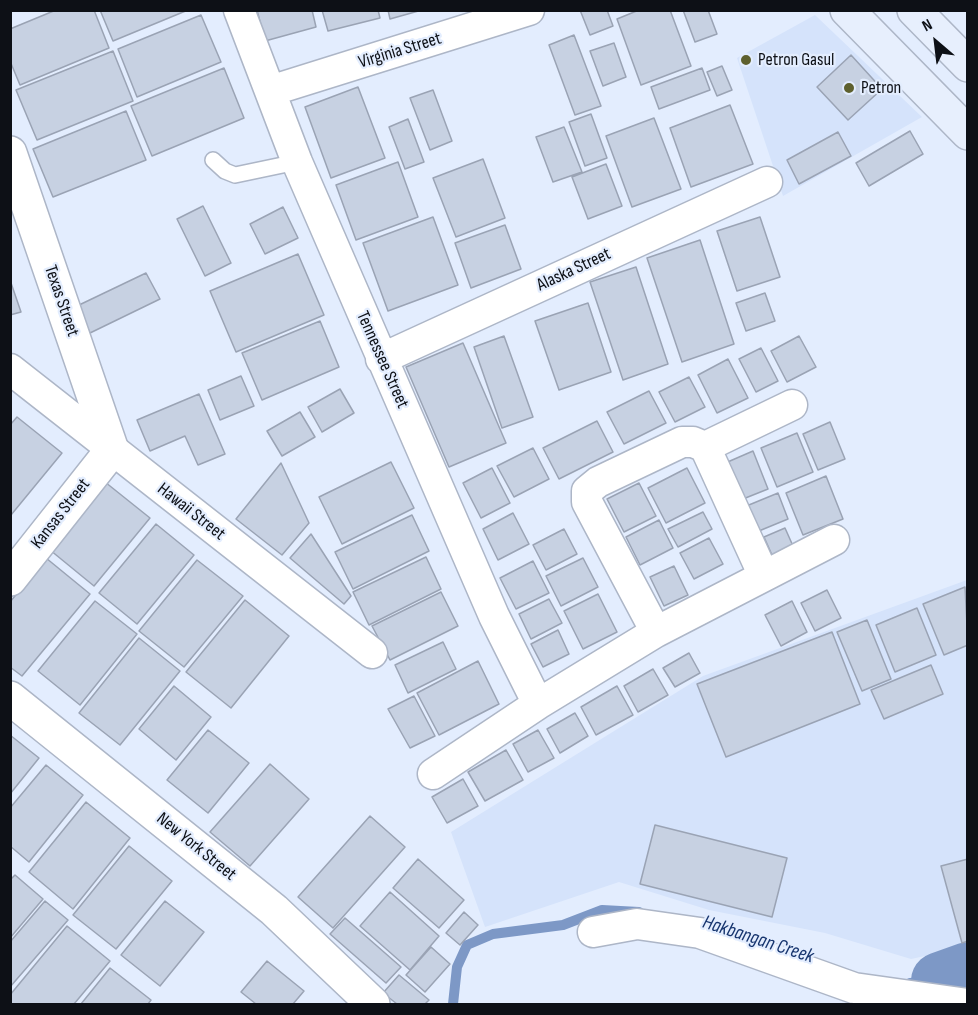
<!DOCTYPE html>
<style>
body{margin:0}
#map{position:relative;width:978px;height:1015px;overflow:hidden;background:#e3edfe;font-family:"Sofia Sans Condensed",sans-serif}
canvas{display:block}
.frame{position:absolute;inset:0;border:12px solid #0d1016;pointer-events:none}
.north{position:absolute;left:906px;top:12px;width:60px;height:60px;-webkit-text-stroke:4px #e3edfe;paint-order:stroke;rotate:332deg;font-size:16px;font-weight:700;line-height:24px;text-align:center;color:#0d1016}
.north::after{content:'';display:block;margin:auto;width:21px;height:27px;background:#0d1016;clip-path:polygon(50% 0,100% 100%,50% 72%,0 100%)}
</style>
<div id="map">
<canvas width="978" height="1015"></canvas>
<div class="frame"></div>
<div class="north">N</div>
</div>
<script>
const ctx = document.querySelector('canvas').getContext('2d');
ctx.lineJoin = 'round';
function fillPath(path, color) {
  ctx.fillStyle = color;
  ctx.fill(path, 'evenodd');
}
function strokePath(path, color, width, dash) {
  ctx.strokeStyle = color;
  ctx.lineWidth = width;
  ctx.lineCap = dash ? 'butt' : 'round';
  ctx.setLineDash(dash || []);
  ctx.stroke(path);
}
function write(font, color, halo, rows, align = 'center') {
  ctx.font = font + ' "Sofia Sans Condensed",sans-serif';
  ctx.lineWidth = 4.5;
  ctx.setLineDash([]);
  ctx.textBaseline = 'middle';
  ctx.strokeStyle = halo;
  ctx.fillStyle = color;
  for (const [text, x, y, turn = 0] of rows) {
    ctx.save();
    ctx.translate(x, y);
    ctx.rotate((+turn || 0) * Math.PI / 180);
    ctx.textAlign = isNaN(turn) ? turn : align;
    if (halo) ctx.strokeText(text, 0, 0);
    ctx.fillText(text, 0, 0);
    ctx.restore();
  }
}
const built = new Path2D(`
 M815 15 922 117 783 196 737 58Z
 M967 580V947L911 959 825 933 709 910 619 882 485 927 451 832 703 676Z`);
const stream = new Path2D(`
 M910 983 940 981
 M453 1004 457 967 467 945 493 934 563 925 602 910 639 912`);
const river = new Path2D(`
 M940 981 968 971`);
const building = new Path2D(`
 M56 10H94L109 48 20 85 10 61V29Z
 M100 10H188L113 41Z
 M257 10H312L316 27 265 41Z
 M322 10H378L380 18 328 31Z
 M388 10H422L390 19Z
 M580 10H607L613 26 590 35Z
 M639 10H670L691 66 641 85 617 19Z
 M683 10H708L717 34 695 42Z
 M201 15 221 62 137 97 118 49Z
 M574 35 601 106 575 115 549 45Z
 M614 43 626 77 603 86 590 51Z
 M113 51 133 101 37 140 16 90Z
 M851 55 882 89 848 120 817 87Z
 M722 66 732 90 717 96 707 72Z
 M224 68 244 118 152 156 131 106Z
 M702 68 710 90 659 109 651 87Z
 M358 87 385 158 331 178 305 107Z
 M433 90 452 141 430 150 410 98Z
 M730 105 753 164 691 187 670 128Z
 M126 111 146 160 53 197 33 149Z
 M591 114 607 158 585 166 569 122Z
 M654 118 681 189 632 207 606 136Z
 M408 119 424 162 405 169 389 127Z
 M564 127 582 172 553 182 536 137Z
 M910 131 923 154 869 186 856 163Z
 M838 132 851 156 799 184 787 160Z
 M483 159 505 218 456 237 433 178Z
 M398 162 418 217 356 240 336 185Z
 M606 164 622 206 588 219 572 177Z
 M203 206 231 263 205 276 177 219Z
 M283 207 298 238 265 254 250 224Z
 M433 217 458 285 388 311 363 243Z
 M760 217 780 277 737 291 717 231Z
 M505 225 521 269 471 288 455 243Z
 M700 240 734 344 682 362 647 258Z
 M298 254 324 315 236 352 210 291Z
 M636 267 668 364 623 380 590 282Z
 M146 273 160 299 90 333 77 306Z
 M10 280 21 312 10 315Z
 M765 293 775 321 746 331 736 303Z
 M588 303 611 372 559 390 535 321Z
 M320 321 339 367 262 400 242 353Z
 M504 336 533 417 502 428 474 347Z
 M799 336 816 367 787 382 771 351Z
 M463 343 506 443 449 467 406 367Z
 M761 348 778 381 756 392 739 359Z
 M728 359 748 398 717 413 698 375Z
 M241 376 254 406 220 420 208 390Z
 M689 377 705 407 675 422 659 392Z
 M340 389 354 413 322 432 308 407Z
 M649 391 666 423 624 444 607 412Z
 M199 394 225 454 198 465 185 436 150 451 137 420Z
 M300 412 315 437 282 456 267 431Z
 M17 417 62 453 11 515 10 425Z
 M597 421 613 452 559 479 543 448Z
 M830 422 845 459 818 470 803 434Z
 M797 433 813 472 777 487 761 448Z
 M533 448 549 479 514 497 497 466Z
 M753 451 768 489 738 501 723 464Z
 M391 462 414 508 342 544 319 497Z
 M281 463 309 523 282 555 236 519Z
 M492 468 510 503 481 518 463 483Z
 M687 468 705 503 666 523 648 488Z
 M826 476 843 519 803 535 786 493Z
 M105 482 150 518 94 586 50 550Z
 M639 483 656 516 624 532 607 499Z
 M778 493 788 519 754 533 744 507Z
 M703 512 712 529 678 547 668 529Z
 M513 513 529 544 498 560 483 529Z
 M412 515 429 551 353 589 335 552Z
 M659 520 673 548 640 565 626 537Z
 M156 524 194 555 137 624 99 593Z
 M785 528 793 546 772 555 764 537Z
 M564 529 577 554 546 570 533 545Z
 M311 534 351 596 344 604 290 558Z
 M709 538 723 564 694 579 680 553Z
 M426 557 441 589 369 625 353 592Z
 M46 558 90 594 22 676 10 667V602Z
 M583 558 598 587 561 606 546 576Z
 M197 560 243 596 184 667 139 631Z
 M533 561 549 593 516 609 500 578Z
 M674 566 688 595 664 606 650 577Z
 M965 587 968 645 944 655 923 604Z
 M827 590 841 618 815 631 801 603Z
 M441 592 458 626 390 660 372 626Z
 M598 594 617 632 583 649 564 611Z
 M549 599 562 623 531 639 519 614Z
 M245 600 289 636 231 708 186 672Z
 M95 601 137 634 80 705 38 671Z
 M792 601 807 632 781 646 765 615Z
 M917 608 936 655 895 672 876 625Z
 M867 620 891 679 862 691 837 632Z
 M558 630 569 654 543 667 531 644Z
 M832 632 860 704 726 757 697 684Z
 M139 638 180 671 120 745 79 713Z
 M443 642 456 669 408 693 395 665Z
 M689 653 700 673 675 687 663 668Z
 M478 661 499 704 439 735 417 693Z
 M931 665 943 694 884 719 871 690Z
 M653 669 668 695 638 712 624 686Z
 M174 686 211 717 176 760 139 729Z
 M617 686 633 715 596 735 581 707Z
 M414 696 435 736 410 748 388 709Z
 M575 713 588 736 560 753 547 729Z
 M208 730 249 763 208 813 167 780Z
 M538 730 554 758 528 772 513 744Z
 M10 735 39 758 10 794Z
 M506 750 523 780 485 801 468 772Z
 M270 764 309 799 250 866 210 832Z
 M46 765 83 795 29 862 10 846V808Z
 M463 779 478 806 447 823 432 797Z
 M86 802 130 838 73 909 29 872Z
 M370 816 405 847 333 928 298 897Z
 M655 825 787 858 772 917 640 884Z
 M129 846 172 881 116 949 73 915Z
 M418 859 464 900 439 928 393 888Z
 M968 859V941L962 943 941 866Z
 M15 875 43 899 10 938V880Z
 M390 892 439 936 410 970 360 926Z
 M45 901 68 920 10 987V942Z
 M165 901 204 932 160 986 121 955Z
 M464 912 478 925 460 945 446 933Z
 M345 918 401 967 386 983 330 934Z
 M67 926 110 961 74 1004H10V995Z
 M431 947 450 964 425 992 406 975Z
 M267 961 304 991 293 1004H256L241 992Z
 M110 968 151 1000 148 1004H81Z
 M399 975 429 1000 425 1004H397L383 993Z`);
const service = new Path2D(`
 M213 160 225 171 235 175 297 162`);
const minor = new Path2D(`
 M239 10 297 162 494 616 538 704
 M270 91 529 10
 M381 359 767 182
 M10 369 372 653
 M705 447 763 574
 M656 632 587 502V491L598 482 682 442H693L705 447 792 405
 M433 774 538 704 656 632 834 540
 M593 932 637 924 700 933 854 988 968 1004`);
const tertiary = new Path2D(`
 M10 153 112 450 10 579
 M10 698 274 910 373 1004`);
const secondary = new Path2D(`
 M847 10 968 133
 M914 10 968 65`);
const markers = [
 [746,60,6,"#5e602e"],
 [849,88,6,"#5e602e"]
];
const streetNames = [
 ["Virginia Street",400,51,-17],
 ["Alaska Street",574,270,-25],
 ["Texas Street",61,301,71],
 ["Tennessee Street",382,360,66],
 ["Hawaii Street",191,512,38],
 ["Kansas Street",61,514,-52],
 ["New York Street",196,847,39]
];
const poiNames = [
 ["Petron Gasul",758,60],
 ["Petron",861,88]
];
const waterNames = [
 ["Hakbangan Creek",758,940,18]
];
fillPath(built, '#d5e3fb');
strokePath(stream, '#7d98c6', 10);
strokePath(river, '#7d98c6', 58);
fillPath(building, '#c7d1e2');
strokePath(building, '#9aa3b4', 1.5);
strokePath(service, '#adb6c7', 18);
strokePath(minor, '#adb6c7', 33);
strokePath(tertiary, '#adb6c7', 36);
strokePath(secondary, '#adb6c7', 36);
strokePath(service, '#fff', 15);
strokePath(minor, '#fff', 30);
strokePath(tertiary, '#fff', 33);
strokePath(secondary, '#e7effd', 33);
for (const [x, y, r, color] of markers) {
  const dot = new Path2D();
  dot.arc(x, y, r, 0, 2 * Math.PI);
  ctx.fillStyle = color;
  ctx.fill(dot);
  strokePath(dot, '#e3edfe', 2);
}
write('18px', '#0d1016', '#e3edfe', streetNames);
write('18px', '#0d1016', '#e3edfe', poiNames, 'left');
write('italic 20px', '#18366f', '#e3edfe', waterNames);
</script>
